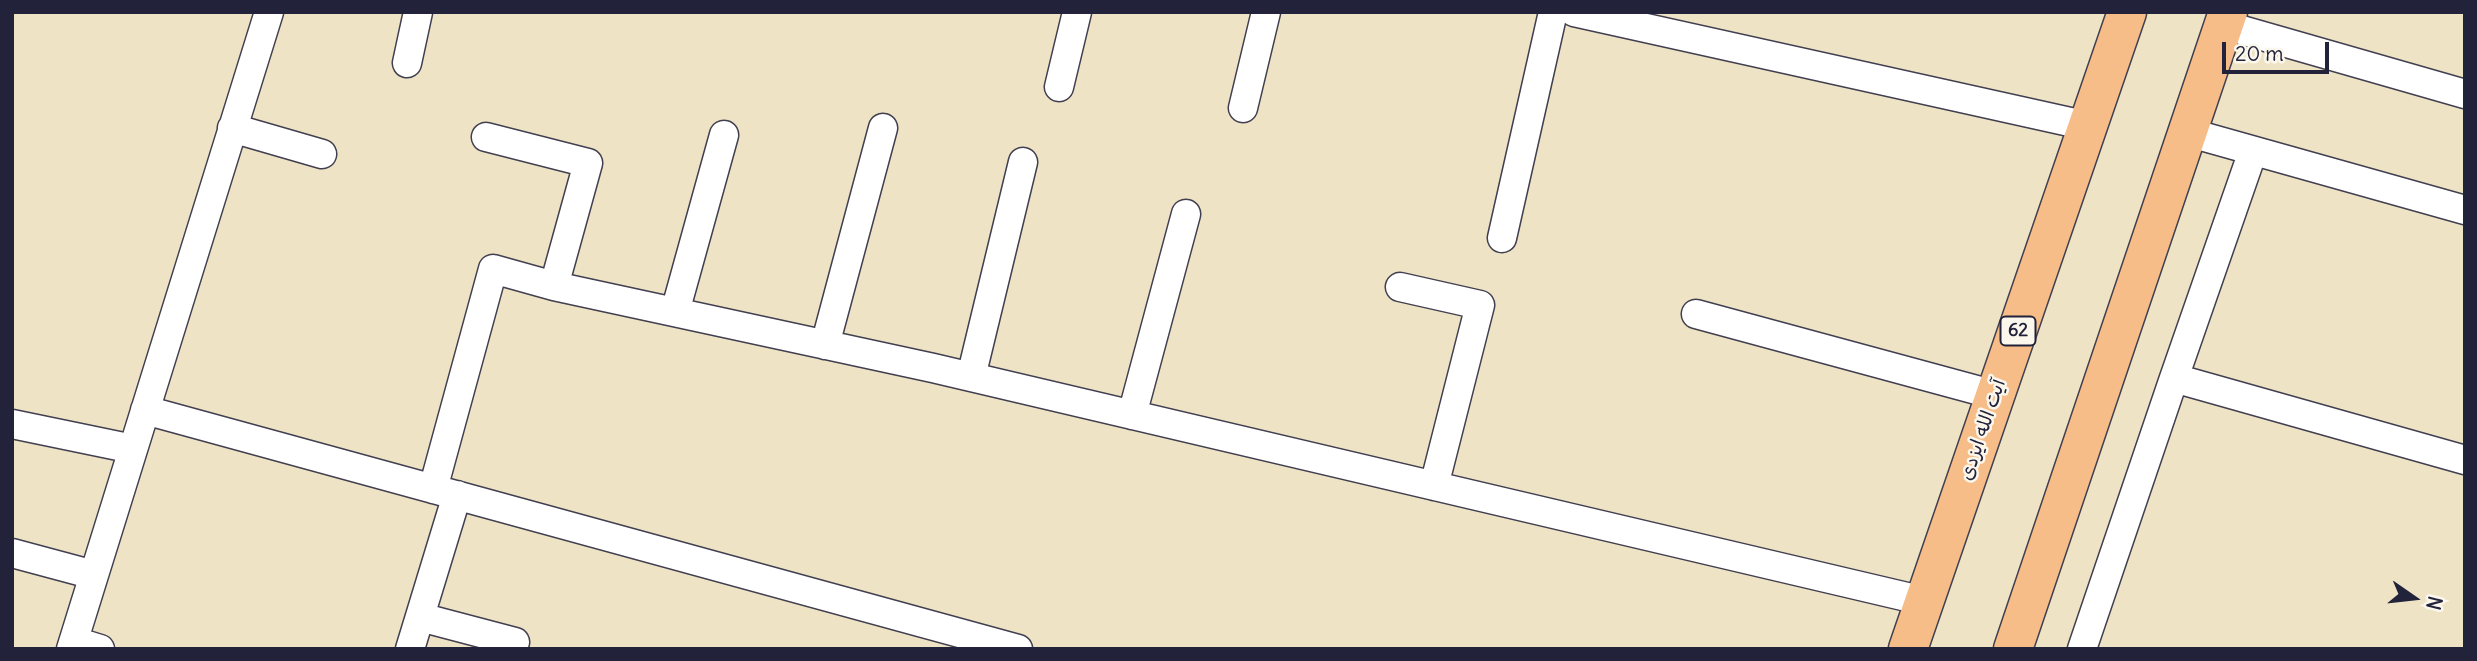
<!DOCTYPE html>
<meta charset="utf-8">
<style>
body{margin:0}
#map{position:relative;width:2477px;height:661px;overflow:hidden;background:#eee4c5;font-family:Delius,sans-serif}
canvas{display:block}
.frame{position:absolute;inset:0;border:14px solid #22223b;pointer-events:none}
.north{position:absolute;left:2379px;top:563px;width:70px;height:70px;-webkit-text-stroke:5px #fbf7ec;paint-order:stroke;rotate:104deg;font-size:19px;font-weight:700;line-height:28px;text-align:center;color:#22223b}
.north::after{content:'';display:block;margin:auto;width:24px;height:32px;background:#22223b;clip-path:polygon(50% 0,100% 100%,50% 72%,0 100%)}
.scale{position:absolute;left:2222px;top:42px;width:107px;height:32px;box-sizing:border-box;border:4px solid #22223b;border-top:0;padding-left:9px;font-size:21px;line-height:24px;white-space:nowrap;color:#22223b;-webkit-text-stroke:5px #fbf7ec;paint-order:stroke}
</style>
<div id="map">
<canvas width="2477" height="661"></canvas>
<div class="frame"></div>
<div class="north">N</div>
<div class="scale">20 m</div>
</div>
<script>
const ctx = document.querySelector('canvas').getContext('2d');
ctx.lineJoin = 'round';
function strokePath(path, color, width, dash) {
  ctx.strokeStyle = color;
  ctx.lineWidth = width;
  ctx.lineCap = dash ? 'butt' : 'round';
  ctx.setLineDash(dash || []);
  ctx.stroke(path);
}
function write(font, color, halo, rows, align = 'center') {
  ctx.font = font + ' Delius,"Playpen Sans Arabic",sans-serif';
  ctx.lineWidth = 5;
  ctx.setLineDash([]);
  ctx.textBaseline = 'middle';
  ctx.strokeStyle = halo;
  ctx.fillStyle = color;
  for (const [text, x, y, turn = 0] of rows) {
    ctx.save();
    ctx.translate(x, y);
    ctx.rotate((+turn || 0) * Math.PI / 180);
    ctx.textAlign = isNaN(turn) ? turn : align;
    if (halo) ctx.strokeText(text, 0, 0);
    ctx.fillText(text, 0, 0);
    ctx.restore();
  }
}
const minor = new Path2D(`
 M1574 12 2088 126
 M2224 25 2465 94
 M407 63 418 12
 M1059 87 1077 12
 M1243 108 1266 12
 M232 128 322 154
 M2187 132 2465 210
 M486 137 588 163 554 286 933 368 1924 601
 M2253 151 2174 378 2465 460
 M1502 238 1553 12
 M1400 287 1480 305 1434 486
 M675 312 724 135
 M1696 314 1995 395
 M825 345 883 128
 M971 377 1023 162
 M145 410 1018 649
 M1132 415 1186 214
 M12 424 133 449
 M433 489 493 269 554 286
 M12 553 94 575
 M420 617 515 642
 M74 641 100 649
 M71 649 269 12
 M410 649 457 495
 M2082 649 2174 378`);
const trunk = new Path2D(`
 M1908 649 2127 12
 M2013 649 2228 12`);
const shields = [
 [2018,331,35]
];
const shieldNames = [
 ["62",2018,331]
];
const streetNames = [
 ["آیت الله ایزدی",1983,430,-71]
];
strokePath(minor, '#413f50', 31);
strokePath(trunk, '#413f50', 41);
strokePath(minor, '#fff', 28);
strokePath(trunk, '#f7bd88', 38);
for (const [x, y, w] of shields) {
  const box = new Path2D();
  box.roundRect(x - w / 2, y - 14.5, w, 29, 5);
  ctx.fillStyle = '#fbf7ec';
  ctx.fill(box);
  strokePath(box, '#22223b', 2);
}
write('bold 18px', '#22223b', null, shieldNames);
write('19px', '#22223b', '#fbf7ec', streetNames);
</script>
